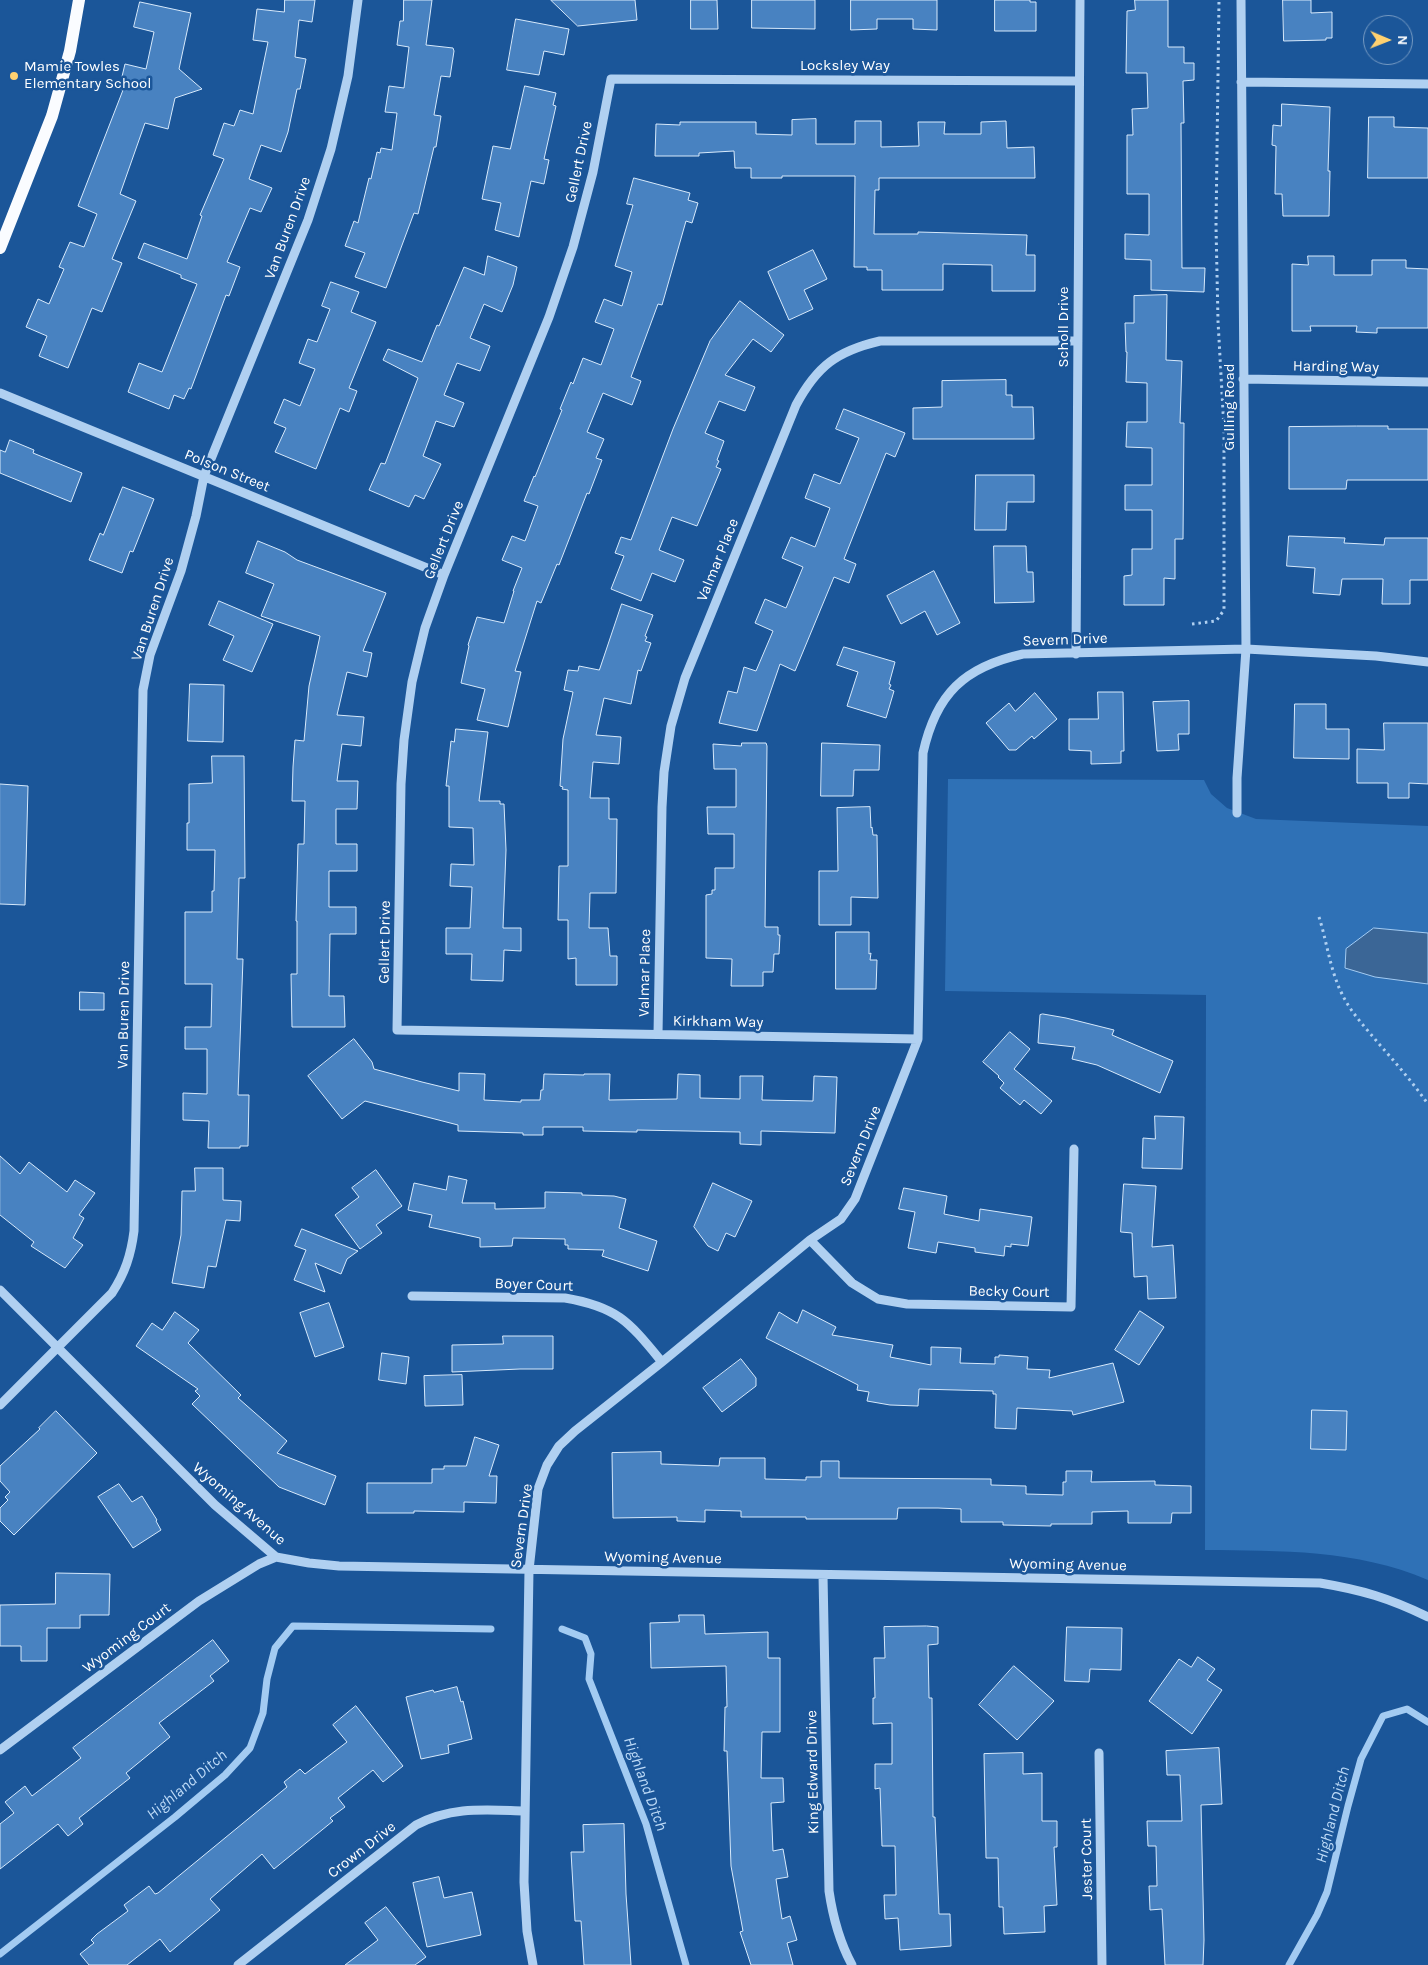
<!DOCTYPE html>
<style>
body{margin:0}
#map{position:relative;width:1428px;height:1965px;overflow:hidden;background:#1b5699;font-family:Karla,sans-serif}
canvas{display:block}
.north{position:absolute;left:1363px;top:15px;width:50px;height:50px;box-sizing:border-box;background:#1b5699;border:1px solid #769ac2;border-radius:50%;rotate:91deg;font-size:14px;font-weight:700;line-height:20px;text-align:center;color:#fff}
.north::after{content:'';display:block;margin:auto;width:18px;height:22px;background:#ffd170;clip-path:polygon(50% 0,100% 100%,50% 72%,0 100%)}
</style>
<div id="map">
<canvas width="1428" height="1965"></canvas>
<div class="north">N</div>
</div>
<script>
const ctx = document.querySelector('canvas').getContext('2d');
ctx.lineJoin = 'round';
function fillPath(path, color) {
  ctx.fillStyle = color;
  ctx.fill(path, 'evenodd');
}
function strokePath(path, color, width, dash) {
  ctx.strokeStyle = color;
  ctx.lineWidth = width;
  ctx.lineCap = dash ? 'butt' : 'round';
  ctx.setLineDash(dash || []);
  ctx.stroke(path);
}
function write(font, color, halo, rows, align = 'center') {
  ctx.font = font + ' Karla,sans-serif';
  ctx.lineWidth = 5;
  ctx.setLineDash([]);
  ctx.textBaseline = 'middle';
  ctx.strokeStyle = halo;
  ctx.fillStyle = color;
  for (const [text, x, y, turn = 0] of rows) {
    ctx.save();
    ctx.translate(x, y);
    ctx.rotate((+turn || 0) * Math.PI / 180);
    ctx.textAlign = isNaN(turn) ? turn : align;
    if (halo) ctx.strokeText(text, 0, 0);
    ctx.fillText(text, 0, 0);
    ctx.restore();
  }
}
const green = new Path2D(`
 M948 779 1204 780 1211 794 1227 808 1256 819 1428 826V1580C1356 1549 1281 1551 1205 1550L1206 995 945 991Z`);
const water = new Path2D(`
 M1374 928 1428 933V984L1375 977 1345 968 1346 949Z`);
const stream = new Path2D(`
 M562 1629 585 1638 591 1654 589 1679 646 1824 686 1965
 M0 1954 175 1817 225 1775 250 1748 263 1713 267 1679 275 1648 293 1626 491 1629
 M1289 1965 1317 1915 1327 1892 1348 1806 1361 1759 1383 1716 1407 1709 1428 1722`);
const building = new Path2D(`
 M285 0H315L312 22 299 20 295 57 306 59 300 89H297L288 132 281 152 261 145 249 179 272 188 261 212 250 208 227 262 240 267 229 296 226 295 191 389 189 388 184 399 174 395 169 409 128 392 139 363 162 372 197 284 181 278V275L138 258 144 243 187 259 202 216 200 215 224 159 213 155 224 123 234 126 240 110 253 114 268 42 253 40 257 9 284 12Z
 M404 0H432L426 45 453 48 454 51 450 77 441 76 434 115 441 116 436 147H434L418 214 414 213 386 288 355 277 365 253 345 246 354 221 358 223 369 178 371 179 377 152 380 153 381 148 392 150 397 113 385 112 389 86 404 88 409 47 397 45 400 21H403Z
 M551 0H635L637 20 578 26Z
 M691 0H717L718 29H691Z
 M752 0H815V29L752 28Z
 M851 0H937V30L913 29V19H877V29L851 30Z
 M995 0H1030V2H1036V31H995Z
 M1135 0H1168V47H1184V63H1194V80L1183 81 1184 123H1181L1182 268H1205L1204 292 1151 290V260L1125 259V234L1149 235V194H1127V135H1133L1132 109 1148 108 1147 73H1126L1127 11 1135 10Z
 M1283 0H1311V13L1332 12V38H1326V40L1284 41Z
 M140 2 191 13 179 69 202 89 175 98 168 129 145 123 120 194 136 201 112 259 122 263 102 312 92 308 68 368 39 356 47 336 26 327 38 299 49 304 64 269 59 267 70 242 84 247 97 214 78 206 123 90 119 89 125 64 146 69 154 32 134 27Z
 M516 19 569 29 564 55 544 51 539 75 507 70Z
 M525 86 556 93 553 105 556 106 544 159 549 160 544 184 531 181 519 237 495 230 501 203 482 199 493 146 510 149Z
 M1282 104 1330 107 1328 171H1330L1329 216H1283L1282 194H1275L1276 146 1272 145 1273 125 1281 126Z
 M1369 117H1394V127L1428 128V178H1368Z
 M816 119V144H855V121H881V147L919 146 918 122H945L944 134H981V122L1006 121 1007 148 1034 147 1035 178H879V190H875L874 234H918V232L1027 235 1026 255H1035V291H992V265L943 264V290H882V270H867V267H854L855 176H782V178H751V168H735L734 151 699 153V156H655L656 124 680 125V122H756V134L792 135V120Z
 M634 178 690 193 688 200 698 203 692 223 686 221 662 305 658 304 631 377 641 381 632 405 603 393 587 432 604 439 596 458 602 460 589 494 587 493 559 565 557 564 541 603 537 601 515 671 521 672 508 727 477 720 485 689 461 683 469 646 468 645 477 617 504 623 514 591H513L522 568 502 560 512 536 525 541 538 506 524 501 534 476 535 477 562 410 560 409 571 382 573 384 583 358 601 365 614 329 595 322 604 299 622 306 632 272 615 266 633 205 627 204Z
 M813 250 827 279 804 290 813 309 789 320 768 272Z
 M488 256 517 267 513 285 502 312 484 304 470 338 490 346 480 371 457 363 444 395 464 403 454 427 436 421 423 456 441 464 424 499 415 495 409 507 369 490 381 463 385 464 418 378 383 360 388 349 422 362 437 325 439 326 464 267 484 275Z
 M1308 256H1334V275H1372V260H1406V268L1428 269V328H1377V333L1356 332 1357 326H1310L1311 331H1292V264L1308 265Z
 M331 282 359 292 351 312 376 322 349 388 357 391 349 412 340 408 316 469 275 452 286 428 274 423 284 399 300 406 315 369 299 363 308 339 317 342 330 309 322 306Z
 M1167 295 1166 360 1182 361 1180 423H1184L1183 539H1175V579L1164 578V605H1124V576L1132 575V549H1152V510H1125V485H1152V448L1126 447 1127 422H1147V383L1126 382 1127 352H1126L1125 323H1134V296Z
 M740 301 784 335 771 352 753 339 725 375 755 387 745 411 719 401 705 433 724 441 717 460 719 461 716 467 721 469 697 526 672 517 659 550 684 560 675 582 652 573 641 601 611 589 624 556 615 553 621 537 631 540 673 429 710 341Z
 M1006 380V395H1012V407H1033L1034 439H913V408L942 407V381Z
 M844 409 905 433 895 457 886 453 844 559 856 564 849 583 834 577 795 671 780 664 757 731 719 723 728 691 737 693 744 667 756 671 773 631 755 623 765 599 786 608 803 567 782 558 791 537 815 547 830 508 805 498 814 474 840 484 859 438 836 429Z
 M1357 426H1388V429H1428V480H1347L1346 489H1289V427Z
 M10 440 34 450 33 453 82 473 71 502 0 473V450L5 452Z
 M976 475H1034V502H1007L1006 530H975Z
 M123 487 154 499 133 552 130 551 122 573 89 560 100 533 103 535Z
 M1289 536 1345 538 1344 543 1384 545 1385 538H1428V580H1410V604H1382L1383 579H1342L1340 595 1313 593 1315 568 1287 566Z
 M258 541 285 552 297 560 386 593 363 651 372 653 367 677 347 672 337 715 364 717 361 746 342 744 337 781H358L357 809H336V844H357V871H329V907H356V934H330L329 996H344L345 1027H292L291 974H297V921H296L298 844H304L305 801H292L293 767 295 740 304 741 309 686 320 636 261 616 274 584 246 573Z
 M994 546H1026L1027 572H1033L1034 602 995 603Z
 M934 571 960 623 937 635 925 611 901 624 887 596Z
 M219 601 273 624 252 672 223 660 234 636 209 625Z
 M622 604 653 615 645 636 647 637 645 641 651 643 641 671 638 670 631 704 604 698 596 735 621 737 619 764 593 762 590 798H609V819H617L616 893H590L589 928H608L610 956H617V985H576V958L568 959V920H558L559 866H568V790L562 789 563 787 560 786 563 739 573 692 564 690 568 670 578 671 579 666 599 670Z
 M844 647 895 662 889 684 891 685 889 689 894 691 886 718 847 706 858 672 837 665Z
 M190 684 224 685 223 742 188 741Z
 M1098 692H1123L1124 751H1121V763L1091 764V751L1069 750V719H1098Z
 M1035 693 1057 719 1034 739 1032 736 1016 750H1009L986 723 1009 703 1015 711Z
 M1189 701V734H1178L1179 750 1157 751 1153 702Z
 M1295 704H1326V729H1349V759L1294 758Z
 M1384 723H1428V784L1409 783V798H1388V783H1357V749L1384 750Z
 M456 729 488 732 479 801H500V804H504L506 850 503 928H521V951L504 950 503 981 471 980 472 954H446V928H470L472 887 450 886 451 864 474 865 473 828 449 827V786H446L451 741 454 742Z
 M742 743H766L767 746 765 927H778V935H780L779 954H774L773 972H763V986H731L732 959 706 958V895L712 894V890H715V868H734V834H708L707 807H736V769H714L713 744 741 746Z
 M822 743 880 745 879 770H854L853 796H821Z
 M212 756H244L245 878H239L237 959H243L238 1095H249L248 1146H240V1148H208L209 1121 183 1120V1093L207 1094V1049H185V1027H211L212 984H185V912H212V891H214L215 850H187V823H189V784L212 783Z
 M0 784 28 786 25 905 0 904Z
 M870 807 871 828 872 827 873 835H877L878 898 851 897V925H819V871H838L837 808Z
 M836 932H869V954L871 953 870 960H877L876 989H836Z
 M80 992 104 993V1010H80Z
 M1043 1014 1066 1018 1114 1030 1112 1035 1173 1061 1160 1093 1097 1065 1072 1059 1075 1047 1038 1043 1040 1015Z
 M1010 1032 1030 1049 1014 1069 1052 1101 1041 1114 1024 1100 1020 1105 1000 1088 1004 1083 998 1077 999 1076 983 1062Z
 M354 1039 372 1062 374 1069 422 1082 459 1091V1073L485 1074 484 1100 521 1102V1100H540L541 1090H543L544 1074 584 1075V1074H610L609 1100 677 1099 678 1074 700 1075V1098L740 1099V1076H763L762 1100 813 1101 814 1076 837 1077 835 1133 761 1131V1145L740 1144V1132L637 1130V1132L583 1131V1127H543V1135H523V1133L458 1131V1125L365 1101 342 1119 308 1076Z
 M1155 1116 1184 1117 1182 1169 1142 1168 1143 1138 1155 1139Z
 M0 1156 20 1174 29 1162 67 1192 75 1180 95 1193 79 1215 84 1218 73 1238 83 1245 65 1268 31 1246 34 1242 0 1215Z
 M195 1168H223V1200L241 1201 240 1221 226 1220 216 1267 208 1266 204 1288 172 1283 181 1235 182 1191H195Z
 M376 1170 402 1206 376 1225 382 1233 360 1249 335 1215 359 1197 352 1188Z
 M449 1176 467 1180 462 1203H495V1209L545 1208V1192L582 1193V1195L614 1196 626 1199 619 1228 657 1241 648 1271 602 1256 604 1250 568 1249V1245H565V1239L513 1238 512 1246 480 1247V1238L429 1227 432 1215 408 1210 414 1183 446 1190Z
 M713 1183 752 1201 735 1237 726 1233 718 1251 708 1246 694 1227Z
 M1124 1184 1156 1186 1152 1247 1173 1245 1176 1298 1148 1299 1147 1276 1134 1277 1132 1233 1121 1232Z
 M904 1188 947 1196 944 1214 979 1221 980 1209 1032 1217 1028 1246 1011 1244V1247L1005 1246 1004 1256 975 1252V1248L938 1242 936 1253 908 1248 915 1212 899 1209Z
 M302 1229 358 1251 347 1259 341 1274 315 1263 325 1292 294 1280 306 1250 295 1246Z
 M329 1303 344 1347 315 1357 300 1313Z
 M803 1310 836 1327 832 1335 893 1345 890 1357 931 1365V1347L961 1348 960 1363 995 1364V1357H999V1355L1028 1357 1027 1369 1050 1370 1049 1378 1113 1363 1124 1402 1073 1415 1072 1411 1017 1408 1016 1429 995 1428 996 1397V1394H993V1391L919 1389 918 1406 890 1405 867 1401 869 1392 857 1390 858 1385 766 1338 779 1312 797 1323Z
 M1140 1311 1164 1327 1139 1365 1115 1350Z
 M175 1312 199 1330 188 1343 241 1395 238 1398 287 1441 277 1453 336 1476 325 1505 279 1487 192 1404 200 1396 195 1391 198 1389 136 1346 152 1323 162 1330Z
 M503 1336H553V1369H520L452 1372V1345L503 1344Z
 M382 1353 409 1357 406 1384 379 1380Z
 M741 1359 756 1378V1386L722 1412 703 1388Z
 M462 1375 463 1405 425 1406 424 1376Z
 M1312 1410 1347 1411 1346 1450 1311 1449Z
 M56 1411 97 1453 14 1535 0 1521V1508L8 1500 5 1497 10 1492 0 1481V1466L40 1429 39 1428Z
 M475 1437 499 1445 489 1476H497L496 1503 464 1502V1512L414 1511V1513H367V1483H432V1469H444V1466H466Z
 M661 1452V1464L719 1466 720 1458H765V1479L806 1480V1477H821V1461H839V1478L991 1479V1485L1026 1486V1494L1063 1495V1482H1066V1471H1092L1091 1482 1155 1481V1485L1191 1486V1513H1172L1171 1523H1128V1511L1092 1512V1524H1051V1526L1003 1525V1522H961V1509L938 1508H898L897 1519H806V1517H741V1511L705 1510V1522L677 1521V1517L613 1518 612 1453Z
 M119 1484 132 1502 142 1496 157 1520 156 1521 161 1530 133 1548 98 1497Z
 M56 1573 110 1574 109 1615H80V1628H47V1661H21V1646H0V1605L55 1604Z
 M679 1615H704L705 1634 768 1632V1658H780V1732H762L761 1778H783L784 1802 771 1803 773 1851 783 1849 788 1877 776 1879 782 1919 790 1916 797 1940 787 1943 793 1965H751L740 1932 743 1931 731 1866 727 1751H724L725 1707H727L726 1666 651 1668 650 1623 679 1622Z
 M927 1626 938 1627V1644L928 1645 929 1698H932L933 1817H935L939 1914H950L951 1946 900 1950 898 1918 885 1919 884 1895H896L895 1846H882L880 1788 875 1789V1764H892V1723L873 1724V1698H875L874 1658H885L884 1627Z
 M1067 1627 1122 1628 1121 1670 1090 1669 1089 1682 1065 1681Z
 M213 1640 229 1661 210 1676 214 1681 159 1723 170 1737 126 1773 130 1778 79 1818 83 1824 68 1836 58 1824 0 1869V1824L14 1813 5 1802 25 1786 32 1796 81 1758 73 1748Z
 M1198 1657 1215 1669 1207 1680 1222 1690 1192 1734 1149 1701 1179 1659 1191 1667Z
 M1014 1666 1054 1701 1017 1740 979 1705Z
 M457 1687 461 1702 463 1701 472 1739 448 1745 449 1753 421 1759 406 1697 433 1690 434 1692Z
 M356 1706 403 1766 383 1782 373 1770 338 1798 345 1807 330 1818 333 1821 274 1869 262 1854 210 1899 220 1910 170 1952 160 1939 127 1965H89L80 1954 94 1943 91 1940 97 1934 128 1911 124 1905 149 1886 155 1894 158 1893 287 1787 284 1782 300 1769 305 1774 347 1742 333 1725Z
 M1219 1748 1222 1804 1201 1805 1204 1940 1203 1965H1165L1162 1909 1150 1910 1149 1886H1157L1156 1846H1148L1147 1821H1182L1180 1775H1167L1166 1751Z
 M1023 1753V1774L1042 1773V1821H1057V1847H1054L1057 1905 1044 1906 1045 1932 1004 1934 1003 1907H999L998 1858H986L984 1754Z
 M624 1824 626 1894 631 1965H584L581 1921H575L571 1852H584L583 1825Z
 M439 1877 444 1898 472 1892 481 1935 427 1947 413 1883Z
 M386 1907 426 1957 415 1965H345L378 1940 365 1923Z`);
const path = new Path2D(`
 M1192 624 1216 621 1224 610V429L1218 321 1216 226 1219 0
 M1319 917C1327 942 1330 970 1342 994 1351 1013 1366 1028 1379 1044 1396 1063 1413 1083 1428 1104`);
const minor = new Path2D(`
 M1241 82 1428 84
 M1243 379 1428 382
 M0 393 444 575
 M1076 654 1080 0
 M1237 813V778L1246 649 1241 0
 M658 1034 662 807 664 772 671 726 685 678 796 405C817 366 837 351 880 341H1078
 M918 1039 397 1030 401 784 404 740 412 682 425 628 444 575 549 317 573 247 593 172 611 79 1079 81
 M810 1240 852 1283 878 1299 907 1304 1071 1307 1074 1149
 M0 1290 215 1505 276 1557 309 1563 339 1566 1320 1583C1362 1590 1389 1598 1428 1617
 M412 1296 565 1298C618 1307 629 1322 662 1362
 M0 1405 112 1293C125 1273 131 1255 134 1231L143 690 150 655 181 571 196 516 204 476 308 220 331 149 348 76 358 0
 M823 1575 829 1891C833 1918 839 1941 852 1965
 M0 1750 199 1601 259 1564 276 1557
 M1099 1753 1102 1965
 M238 1965 416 1825C453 1806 485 1810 525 1811
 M533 1965 527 1931 524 1882 529 1570 538 1489 547 1465 559 1446 575 1431 662 1362 810 1240 841 1219 855 1199 918 1039 923 753C936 694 964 667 1023 654L1246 649 1376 656 1428 662`);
const major = new Path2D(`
 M0 248 52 116 70 51 79 0`);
const markers = [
 [14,76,5,"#ffd170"]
];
const streetNames = [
 ["Locksley Way",845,66],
 ["Gellert Drive",579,162,-78],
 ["Van Buren Drive",288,228,-70],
 ["Scholl Drive",1064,327,-90],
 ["Harding Way",1336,367,1],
 ["Gulling Road",1230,407,-90],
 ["Polson Street",227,471,22],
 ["Gellert Drive",444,540,-68],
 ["Valmar Place",718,560,-68],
 ["Van Buren Drive",153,609,-72],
 ["Severn Drive",1065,640,-2],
 ["Gellert Drive",385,942,-89],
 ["Valmar Place",645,973,-89],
 ["Van Buren Drive",124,1015,-89],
 ["Kirkham Way",718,1022,1],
 ["Severn Drive",861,1146,-68],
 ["Boyer Court",534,1285,2],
 ["Becky Court",1009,1292,1],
 ["Wyoming Avenue",239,1504,41],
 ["Severn Drive",522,1526,-82],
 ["Wyoming Avenue",663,1558,1],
 ["Wyoming Avenue",1068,1565,1],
 ["Wyoming Court",127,1638,-37],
 ["King Edward Drive",813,1772,-91],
 ["Crown Drive",362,1850,-38],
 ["Jester Court",1087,1859,-91]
];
const poiNames = [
 ["Mamie Towles",24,67],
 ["Elementary School",24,84]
];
const waterNames = [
 ["Highland Ditch",645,1784,70],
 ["Highland Ditch",187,1785,-40],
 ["Highland Ditch",1333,1815,-76]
];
fillPath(green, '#2f71b6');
fillPath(water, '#3b6696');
strokePath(water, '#a3cbf2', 1);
strokePath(stream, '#a3cbf2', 7);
fillPath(building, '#4882c1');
strokePath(building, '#d7e9fb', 1);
strokePath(path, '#b0d0f1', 3, [2.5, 4]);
strokePath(minor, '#b0d0f1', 9);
strokePath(major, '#fafcff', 12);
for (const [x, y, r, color] of markers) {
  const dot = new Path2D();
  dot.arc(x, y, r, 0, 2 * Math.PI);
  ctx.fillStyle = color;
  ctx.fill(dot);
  strokePath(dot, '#1b5699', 2);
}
write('15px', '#fff', '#1b5699', streetNames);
write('15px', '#fff', '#1b5699', poiNames, 'left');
write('italic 16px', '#bddaf7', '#1b5699', waterNames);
</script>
